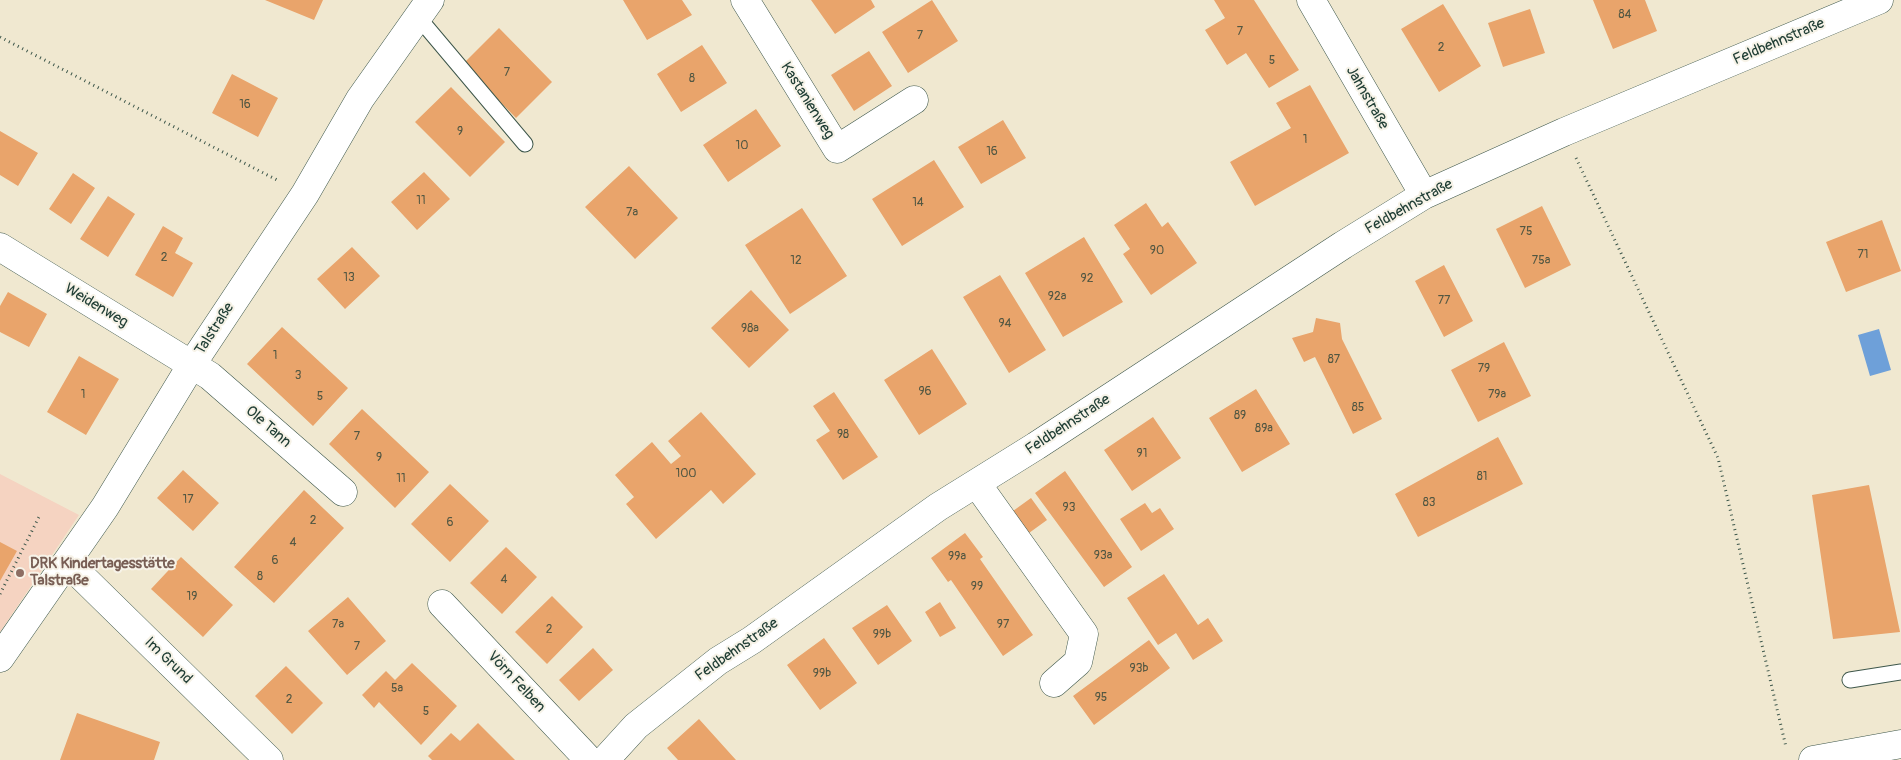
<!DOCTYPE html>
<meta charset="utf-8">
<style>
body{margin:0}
canvas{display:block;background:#f0e8d0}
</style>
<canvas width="1901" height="760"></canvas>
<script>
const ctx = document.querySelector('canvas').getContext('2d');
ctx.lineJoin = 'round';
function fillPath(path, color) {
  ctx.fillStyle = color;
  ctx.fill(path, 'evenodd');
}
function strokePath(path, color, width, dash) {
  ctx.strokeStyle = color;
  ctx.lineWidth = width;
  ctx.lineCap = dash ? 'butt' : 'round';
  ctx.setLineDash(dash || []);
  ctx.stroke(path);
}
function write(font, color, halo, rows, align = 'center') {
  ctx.font = font + ' Pangolin,sans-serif';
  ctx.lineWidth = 4;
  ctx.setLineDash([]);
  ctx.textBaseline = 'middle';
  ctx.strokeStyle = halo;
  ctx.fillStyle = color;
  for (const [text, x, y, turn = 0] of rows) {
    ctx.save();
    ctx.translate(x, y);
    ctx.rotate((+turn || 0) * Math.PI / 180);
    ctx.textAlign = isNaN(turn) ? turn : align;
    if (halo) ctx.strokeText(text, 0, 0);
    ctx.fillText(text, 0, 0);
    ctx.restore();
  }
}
const built = new Path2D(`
 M0 474 79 515 0 632Z`);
const water = new Path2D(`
 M1879 329 1891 370 1870 376 1858 335Z`);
const building = new Path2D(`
 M265 0H323L314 20Z
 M623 0H682L692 15 647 40Z
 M811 0H871L875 7 835 34Z
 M932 0 958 41 908 73 882 32Z
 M1214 0H1254L1299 70 1269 88 1246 53 1227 65 1205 30 1225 18Z
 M1593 0H1645L1657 31 1613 49Z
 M1443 4 1481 66 1439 92 1401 29Z
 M1530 9 1545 53 1503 67 1488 23Z
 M499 28 552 82 516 118 463 64Z
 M702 45 727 83 681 112 657 74Z
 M869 51 892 86 854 111 831 75Z
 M232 74 278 98 258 137 212 113Z
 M1310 85 1349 153 1255 206 1230 162 1291 128 1276 103Z
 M451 87 505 142 470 177 415 122Z
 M756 109 781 146 728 182 703 145Z
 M1003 120 1026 158 981 184 958 147Z
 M0 131 38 153 18 186 0 175Z
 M934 160 964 207 902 246 872 199Z
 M629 166 678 218 635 259 585 207Z
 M424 172 450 199 417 230 391 202Z
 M73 173 95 188 71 224 49 209Z
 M108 196 135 214 108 257 80 239Z
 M1146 203 1162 227 1168 222 1197 263 1151 295 1123 254 1130 249 1114 225Z
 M1542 206 1571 265 1525 288 1496 229Z
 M802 208 847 276 790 314 745 245Z
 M1882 220 1901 271 1846 292 1826 242Z
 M163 226 183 238 175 253 193 263 173 297 135 275Z
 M1084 237 1123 302 1063 337 1025 273Z
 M352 247 380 276 345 309 317 279Z
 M1444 265 1473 321 1444 337 1415 281Z
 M1000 275 1046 350 1009 373 963 297Z
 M751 290 789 330 749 368 711 328Z
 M8 292 47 314 29 347 0 332V306Z
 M1316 318 1340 323 1342 339 1382 419 1353 434 1315 357 1304 362 1292 338 1313 332Z
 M282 327 348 388 313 426 247 364Z
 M1504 342 1531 396 1478 422 1451 370Z
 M932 349 967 404 919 435 884 380Z
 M79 356 119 379 86 435 47 412Z
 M1256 389 1290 444 1242 472 1209 418Z
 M834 392 878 457 843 480 816 440 830 431 813 406Z
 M362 409 429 472 395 508 329 444Z
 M701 412 756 474 723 504 711 490 656 539 626 504 634 497 615 475 652 442 671 464 681 456 668 441Z
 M1153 417 1181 458 1132 491 1104 450Z
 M1498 437 1523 484 1418 537 1395 494Z
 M183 470 219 503 193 531 157 498Z
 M1065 471 1132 567 1104 587 1035 493Z
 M450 484 489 521 450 562 411 524Z
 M1869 485 1900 632 1833 639 1812 495Z
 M304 490 344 528 274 603 234 567Z
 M1031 498 1047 520 1029 533 1013 511Z
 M1145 503 1152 513 1160 508 1174 529 1141 551 1120 519Z
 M965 533 983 557 980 559 1033 635 1003 656 951 580 948 582 931 558Z
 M0 542 17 551 0 581Z
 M506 547 537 577 502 614 470 583Z
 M181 557 233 605 203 637 151 589Z
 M1164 574 1198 625 1208 618 1223 641 1193 660 1176 633 1158 645 1127 598Z
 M552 596 583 627 547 664 515 632Z
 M348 597 386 641 347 675 308 631Z
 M940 602 956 628 940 637 925 612Z
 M887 605 912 641 878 665 852 628Z
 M824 638 857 683 820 710 787 665Z
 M1149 640 1170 668 1094 725 1073 696Z
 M593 648 613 670 579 701 559 680Z
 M412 663 457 706 421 745 379 702 374 708 362 695 386 671 395 680Z
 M286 666 323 703 292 734 255 696Z
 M77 713 160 742 154 760H60Z
 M699 719 736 760H678L667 748Z
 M478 723 515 760H432L428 756 451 733 460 741Z`);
const path = new Path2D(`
 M0 37 279 181
 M1576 158 1718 458 1786 747
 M0 594 39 517`);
const service = new Path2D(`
 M418 17 525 144
 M1850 680 1901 672`);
const minor = new Path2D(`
 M745 0 837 149 914 100
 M1311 0 1424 195
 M0 247 210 376 343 492
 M977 484 1084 634 1078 662 1054 683
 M67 562 269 760
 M442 604 589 760
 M0 658 105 507 194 361 305 194 360 99 430 0
 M605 760 636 726 718 661 752 640 938 507 1036 446 1343 245 1424 195 1564 132 1879 0
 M1813 760 1901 744`);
const markers = [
 [20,573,5,"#8d6e63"]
];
const numberNames = [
 ["84",1625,15],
 ["7",1240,32],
 ["7",920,36],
 ["2",1441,48],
 ["5",1272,61],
 ["7",507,73],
 ["8",692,79],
 ["16",245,105],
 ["9",460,132],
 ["1",1305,140],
 ["10",742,146],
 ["16",992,152],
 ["11",421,201],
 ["14",918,203],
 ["7a",632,213],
 ["75",1526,232],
 ["90",1157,251],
 ["71",1863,255],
 ["2",164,258],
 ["12",796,261],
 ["75a",1541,261],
 ["13",349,278],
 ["92",1087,279],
 ["92a",1057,297],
 ["77",1444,301],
 ["94",1005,324],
 ["98a",750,329],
 ["1",275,356],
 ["87",1334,360],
 ["79",1484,369],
 ["3",298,376],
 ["96",925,392],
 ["1",83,395],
 ["79a",1497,395],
 ["5",320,397],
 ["85",1358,408],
 ["89",1240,416],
 ["89a",1264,429],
 ["98",843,435],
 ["7",357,437],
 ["91",1142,454],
 ["9",379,458],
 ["100",686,474],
 ["81",1482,477],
 ["11",401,479],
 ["17",188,500],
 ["83",1429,503],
 ["93",1069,508],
 ["2",313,521],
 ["6",450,523],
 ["4",293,543],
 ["93a",1103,556],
 ["99a",957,557],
 ["6",275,561],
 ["8",260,577],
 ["4",504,580],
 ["99",977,587],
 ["19",192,597],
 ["7a",338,625],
 ["97",1003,625],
 ["2",549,630],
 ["99b",882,635],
 ["7",357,647],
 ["93b",1139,669],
 ["99b",822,674],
 ["5a",397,689],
 ["95",1101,698],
 ["2",289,700],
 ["5",426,712]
];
const streetNames = [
 ["Feldbehnstraße",1779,42,-23],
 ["Jahnstraße",1367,98,60],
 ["Kastanienweg",807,101,58],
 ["Feldbehnstraße",1409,207,-29],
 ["Weidenweg",96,306,31],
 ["Talstraße",215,329,-57],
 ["Feldbehnstraße",1068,425,-33],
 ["Ole Tann",268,427,41],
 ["Feldbehnstraße",737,650,-35],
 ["Im Grund",168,661,44],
 ["Vörn Felben",516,682,47]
];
const educationNames = [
 ["DRK Kindertagesstätte",30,564],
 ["Talstraße",30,581]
];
fillPath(built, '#f5d3c1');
fillPath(water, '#6ea0d9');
fillPath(building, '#e9a46b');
strokePath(service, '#3e574b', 17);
strokePath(minor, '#3e574b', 29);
strokePath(path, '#3e574b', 3, [1, 4]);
strokePath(service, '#fff', 15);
strokePath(minor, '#fff', 28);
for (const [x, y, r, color] of markers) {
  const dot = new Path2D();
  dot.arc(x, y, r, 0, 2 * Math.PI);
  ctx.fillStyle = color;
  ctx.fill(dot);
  strokePath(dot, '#f7f3e8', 2);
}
write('12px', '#525742', null, numberNames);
write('15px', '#1f3d34', '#f7f3e8', streetNames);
write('bold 15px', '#785e54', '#f7f3e8', educationNames, 'left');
</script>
